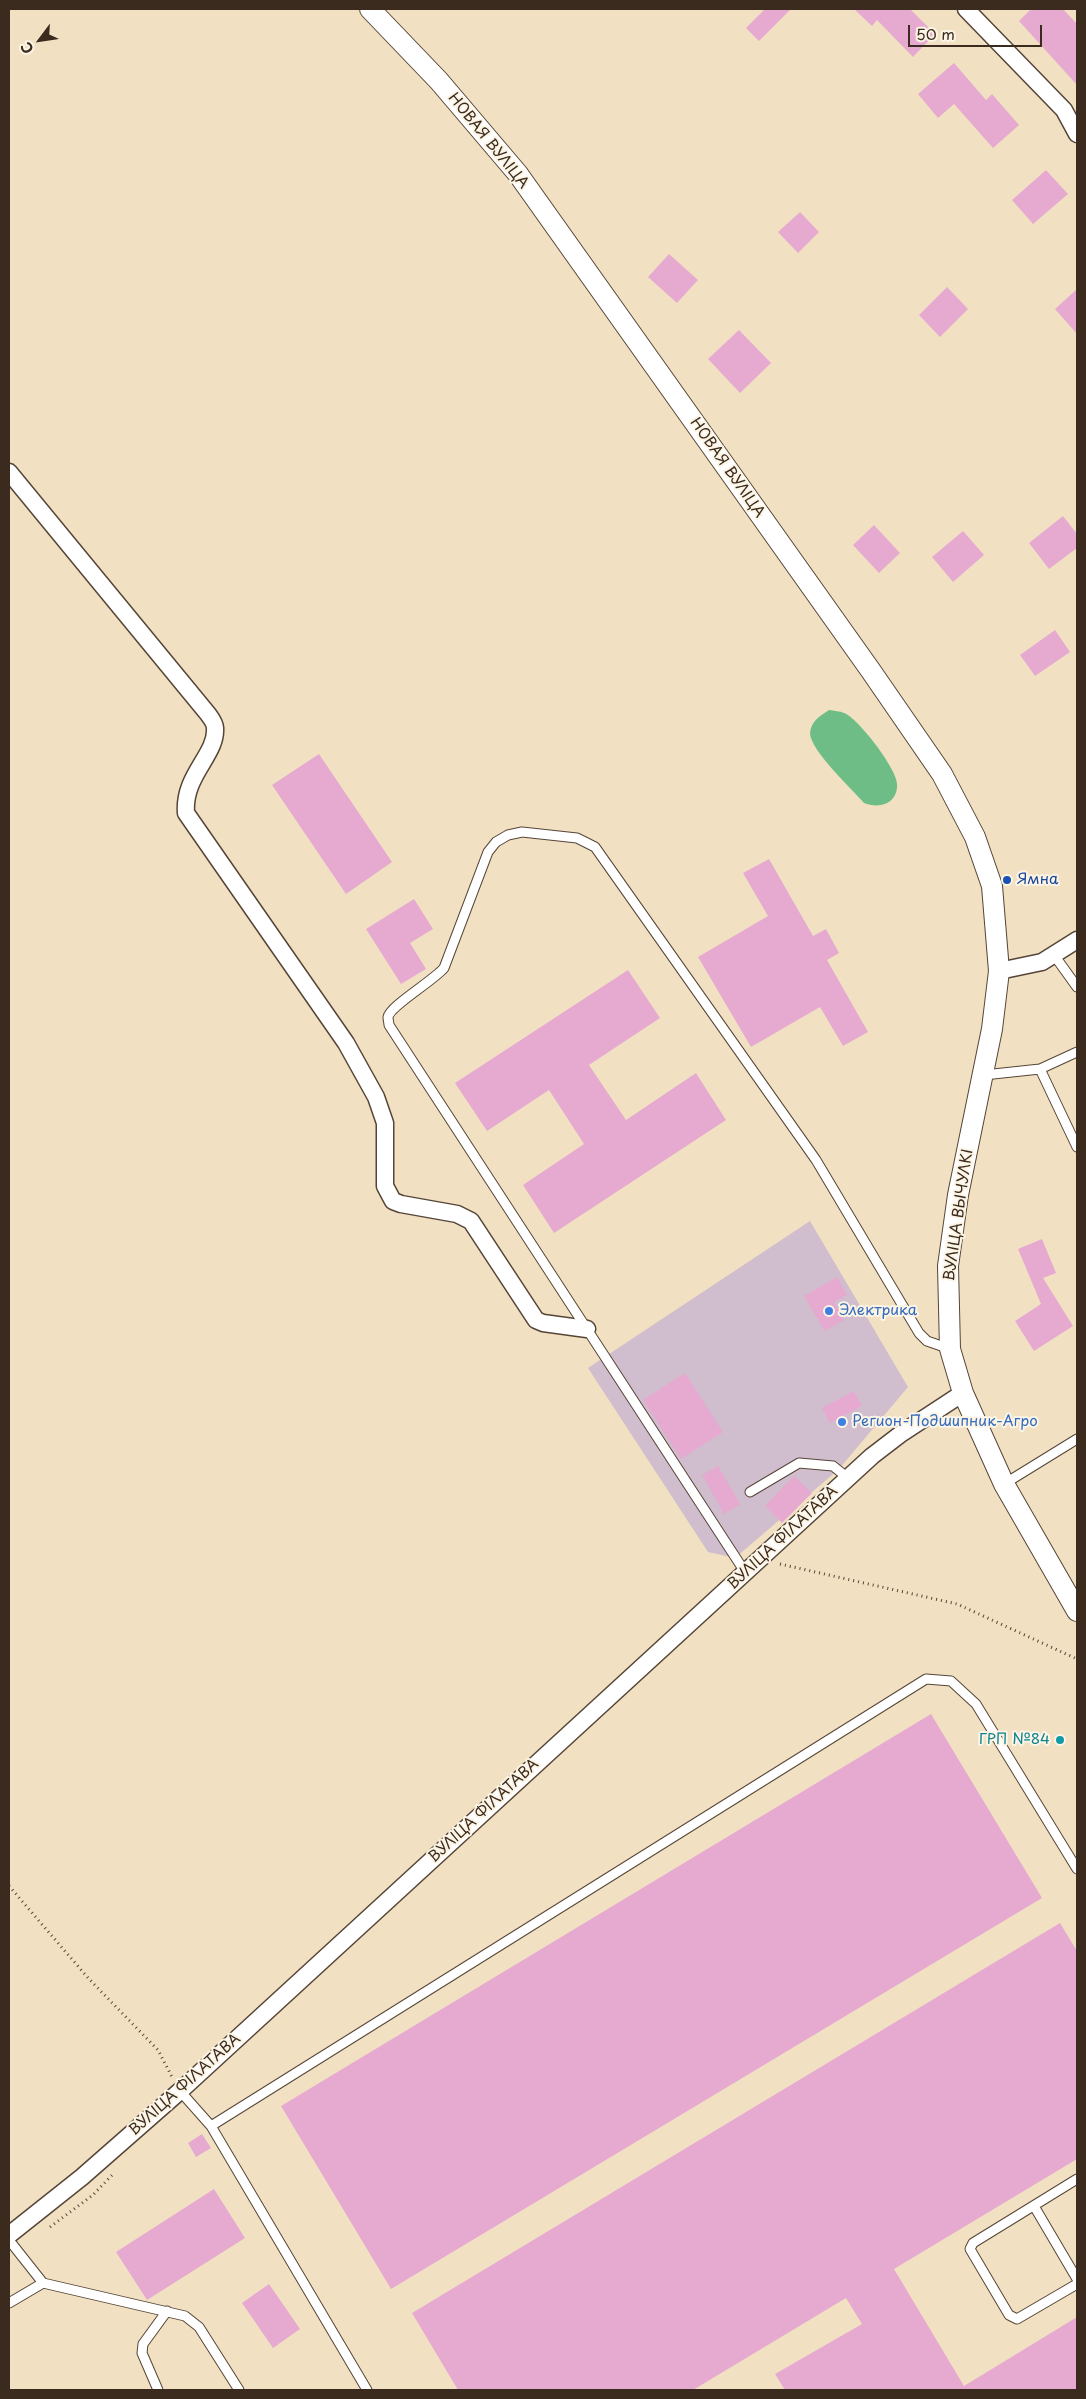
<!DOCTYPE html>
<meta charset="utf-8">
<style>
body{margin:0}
#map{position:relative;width:1086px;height:2399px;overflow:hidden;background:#f1e1c2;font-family:"Playpen Sans",sans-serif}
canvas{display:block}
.frame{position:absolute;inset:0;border:10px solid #3b2a1e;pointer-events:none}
.north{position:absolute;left:15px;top:15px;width:50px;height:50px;-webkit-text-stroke:4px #fcf5e5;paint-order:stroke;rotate:239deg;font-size:14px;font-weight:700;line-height:20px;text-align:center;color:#3b2a1e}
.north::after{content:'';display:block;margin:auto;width:18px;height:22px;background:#3b2a1e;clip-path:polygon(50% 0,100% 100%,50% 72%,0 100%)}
.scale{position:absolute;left:908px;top:25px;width:134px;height:22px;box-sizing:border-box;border:2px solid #3b2a1e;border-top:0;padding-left:6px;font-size:15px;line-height:18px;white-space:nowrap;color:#3b2a1e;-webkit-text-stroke:4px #fcf5e5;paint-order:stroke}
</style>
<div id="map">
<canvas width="1086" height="2399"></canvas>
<div class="frame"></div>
<div class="north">С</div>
<div class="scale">50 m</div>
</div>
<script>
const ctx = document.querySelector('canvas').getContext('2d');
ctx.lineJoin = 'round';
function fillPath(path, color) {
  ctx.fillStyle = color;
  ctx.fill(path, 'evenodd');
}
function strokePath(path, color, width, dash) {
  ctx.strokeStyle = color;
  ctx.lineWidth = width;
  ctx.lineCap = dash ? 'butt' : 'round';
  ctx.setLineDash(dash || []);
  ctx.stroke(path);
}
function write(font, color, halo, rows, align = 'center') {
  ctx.font = font + ' "Playpen Sans",sans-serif';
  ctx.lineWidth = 4;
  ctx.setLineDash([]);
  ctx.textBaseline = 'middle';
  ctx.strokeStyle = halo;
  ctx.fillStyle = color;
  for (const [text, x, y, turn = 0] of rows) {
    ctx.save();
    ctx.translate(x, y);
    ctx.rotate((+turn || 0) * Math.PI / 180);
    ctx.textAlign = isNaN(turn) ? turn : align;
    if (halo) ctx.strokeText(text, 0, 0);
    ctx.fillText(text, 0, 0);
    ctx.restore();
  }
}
const industrial = new Path2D(`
 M810 1221 908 1387 839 1469 735 1558 708 1552 588 1368Z`);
const forest = new Path2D(`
 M829 710C834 711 840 711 844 713 858 718 897 769 897 784 898 804 879 809 864 803 852 789 810 750 810 733 811 721 820 716 829 710Z`);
const building = new Path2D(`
 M765 9H791L759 41 746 28Z
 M854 9H910L935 34 913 57 877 20 872 26Z
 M1031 9H1063L1077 24V85L1019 21Z
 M954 63 986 100 992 94 1019 125 993 148 954 104 938 118 918 94Z
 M1046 170 1068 194 1033 224 1012 200Z
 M800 212 819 232 798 253 778 232Z
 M669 254 698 280 677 303 648 277Z
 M947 287 968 309 940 337 919 315Z
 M1077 289V334L1055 309Z
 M739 330 771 363 740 393 708 359Z
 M1063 516 1077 534V548L1049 569 1029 543Z
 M874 525 900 553 879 573 853 545Z
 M963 531 984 555 953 582 932 557Z
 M1055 630 1070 652 1035 676 1020 655Z
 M319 754 392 862 346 894 272 785Z
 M769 859 813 936 826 929 839 953 827 960 868 1032 843 1046 820 1007 751 1047 698 957 768 916 743 873Z
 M414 899 433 929 410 943 426 969 401 984 366 929Z
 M628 970 660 1018 589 1065 626 1120 696 1073 726 1120 554 1233 523 1185 584 1144 549 1090 487 1131 455 1083Z
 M1042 1239 1056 1273 1043 1278 1073 1326 1034 1351 1015 1321 1041 1304 1018 1249Z
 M837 1277 847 1295 834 1302 844 1320 825 1331 804 1296Z
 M685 1373 723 1432 681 1459 643 1400Z
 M854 1391 862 1406 830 1423 822 1408Z
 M718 1466 740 1504 724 1514 702 1475Z
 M794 1476 812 1493 782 1523 765 1506Z
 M931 1714 1042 1898 391 2289 281 2106Z
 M1060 1923 1077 1951V2159L894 2269 964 2386 1077 2317V2390H785L775 2374 862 2324 846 2298 693 2390H458L412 2313Z
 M202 2134 211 2148 196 2157 188 2143Z
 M214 2189 245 2238 147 2300 116 2252Z
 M269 2284 300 2329 273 2348 242 2303Z`);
const path = new Path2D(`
 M780 1564 957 1604 1077 1659
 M9 1886 89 1979 158 2050 172 2077
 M50 2227 93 2195 114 2173`);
const service = new Path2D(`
 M1054 955 1077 987
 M1040 1069 1077 1052
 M984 1075 1040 1069 1077 1147
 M1004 1484 1077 1439
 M750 1492 799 1463 833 1466 848 1478
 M745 1572 389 1025C389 1023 388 1020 388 1017 390 1006 433 981 444 968L488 852 496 842 508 835 522 832 577 838 595 847 816 1160 919 1333 927 1341 950 1349
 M180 2091 211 2126 367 2390
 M211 2126 926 1679 951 1681 976 1704 1077 1869
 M1077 2179 973 2243 970 2249 1009 2315 1017 2319 1077 2284
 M1034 2206 1077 2279
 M9 2240 43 2283 185 2316 199 2327 239 2390
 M9 2303 43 2283
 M158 2390 142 2353 143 2344 167 2311`);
const minor = new Path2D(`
 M966 9 1064 110 1077 134
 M9 472 208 714C211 718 215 723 215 728 217 755 183 775 186 813L346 1043 376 1097 385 1123V1186L393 1201 401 1204 457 1214 471 1221 536 1320 543 1323 587 1329
 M999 971 1042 962 1077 940
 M9 2235 82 2177 180 2091 872 1456 902 1433 963 1393`);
const tertiary = new Path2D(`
 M370 9 439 81 518 174 871 671 942 774 975 837 992 886 999 971 992 1029 958 1195 948 1266 950 1349 963 1393 1004 1484 1077 1611`);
const markers = [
 [1007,880,5,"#1a4fb4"],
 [829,1311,5,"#3f7fe0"],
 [842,1422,5,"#3f7fe0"],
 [1060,1740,5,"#0f9aa8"]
];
const streetNames = [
 ["НОВАЯ ВУЛІЦА",488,141,51],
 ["НОВАЯ ВУЛІЦА",727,468,55],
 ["ВУЛІЦА ВЫЧУЛКІ",959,1215,-82],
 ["ВУЛІЦА ФІЛАТАВА",783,1538,-43],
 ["ВУЛІЦА ФІЛАТАВА",484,1811,-43],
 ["ВУЛІЦА ФІЛАТАВА",185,2085,-42]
];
const transitNames = [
 ["Ямна",1017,880]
];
const shopNames = [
 ["Электрика",839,1311],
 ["Регион-Подшипник-Агро",852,1422]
];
const cultureNames = [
 ["ГРП №84",1050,1740]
];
fillPath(industrial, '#d0bdcd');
fillPath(forest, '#6ebd87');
fillPath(building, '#e6aad1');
strokePath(service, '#564537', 11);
strokePath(minor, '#564537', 19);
strokePath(tertiary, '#564537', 22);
strokePath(path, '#564537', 3, [1, 4]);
strokePath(service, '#fff', 9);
strokePath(minor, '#fff', 16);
strokePath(tertiary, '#fff', 20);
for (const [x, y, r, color] of markers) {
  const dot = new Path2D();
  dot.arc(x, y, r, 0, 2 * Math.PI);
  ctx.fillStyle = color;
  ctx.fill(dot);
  strokePath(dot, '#fcf5e5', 2);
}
write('15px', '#3b2a1e', '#fcf5e5', streetNames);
write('15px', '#164399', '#fcf5e5', transitNames, 'left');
write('15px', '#366cbe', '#fcf5e5', shopNames, 'left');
write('15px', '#0d838f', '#fcf5e5', cultureNames, 'right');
</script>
